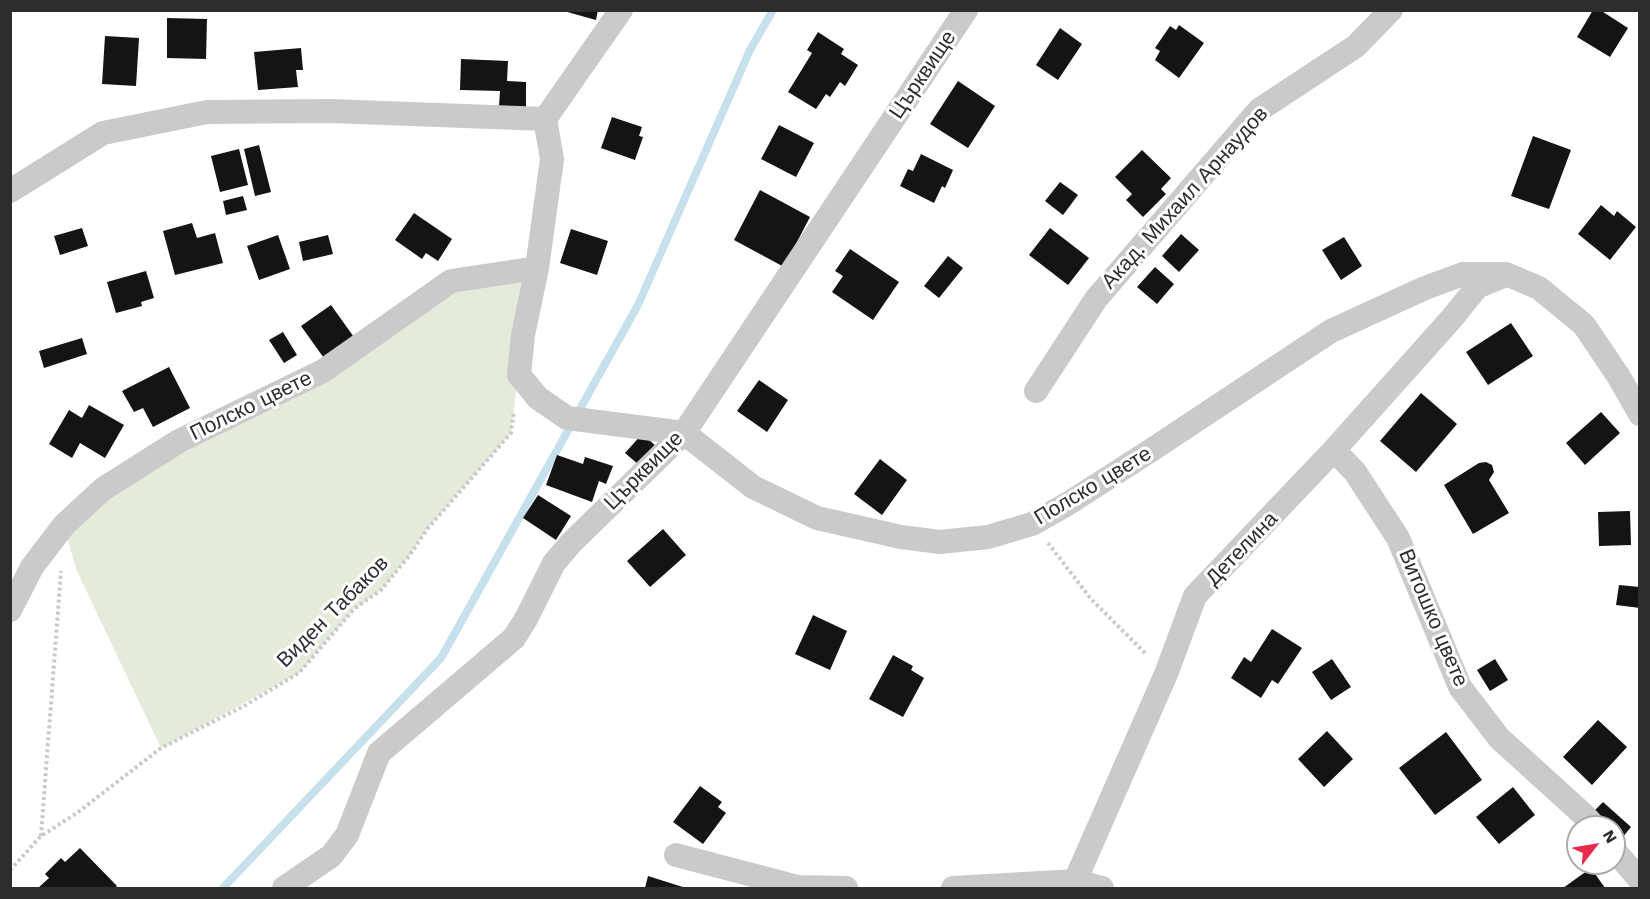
<!DOCTYPE html>
<meta charset="utf-8">
<style>
body{margin:0}
#map{position:relative;width:1650px;height:899px;overflow:hidden;background:#fff;font-family:"Work Sans",sans-serif}
canvas{display:block}
.frame{position:absolute;inset:0;border:12px solid #2d2d2d;pointer-events:none}
.north{position:absolute;left:1566px;top:815px;width:60px;height:60px;box-sizing:border-box;background:#fff;border:2px solid #ababab;border-radius:50%;rotate:59deg;font-size:16px;font-weight:700;line-height:24px;text-align:center;color:#2d2d2d}
.north::after{content:'';display:block;margin:auto;width:21px;height:27px;background:#e92a4c;clip-path:polygon(50% 0,100% 100%,50% 72%,0 100%)}
</style>
<div id="map">
<canvas width="1650" height="899"></canvas>
<div class="frame"></div>
<div class="north">N</div>
</div>
<script>
const ctx = document.querySelector('canvas').getContext('2d');
ctx.lineJoin = 'round';
function fillPath(path, color) {
  ctx.fillStyle = color;
  ctx.fill(path, 'evenodd');
}
function strokePath(path, color, width, dash) {
  ctx.strokeStyle = color;
  ctx.lineWidth = width;
  ctx.lineCap = dash ? 'butt' : 'round';
  ctx.setLineDash(dash || []);
  ctx.stroke(path);
}
function write(font, color, halo, rows, align = 'center') {
  ctx.font = font + ' "Work Sans",sans-serif';
  ctx.lineWidth = 6;
  ctx.setLineDash([]);
  ctx.textBaseline = 'middle';
  ctx.strokeStyle = halo;
  ctx.fillStyle = color;
  for (const [text, x, y, turn = 0] of rows) {
    ctx.save();
    ctx.translate(x, y);
    ctx.rotate((+turn || 0) * Math.PI / 180);
    ctx.textAlign = isNaN(turn) ? turn : align;
    if (halo) ctx.strokeText(text, 0, 0);
    ctx.fillText(text, 0, 0);
    ctx.restore();
  }
}
const green = new Path2D(`
 M537 268 523 335 511 433 428 528 409 556 381 590 354 609 299 673 161 748 76 569 64 525 103 489 323 371 451 281Z`);
const stream = new Path2D(`
 M223 888 441 658 638 305 750 50 773 10`);
const building = new Path2D(`
 M560 10H598L596 20Z
 M1593 10H1600L1628 28 1610 57 1577 37Z
 M167 18 207 19 206 59 167 58Z
 M1179 25 1204 43 1179 78 1155 60 1160 51 1155 48 1170 26 1176 30Z
 M1060 28 1082 44 1058 80 1036 65Z
 M818 32 844 49 841 54 858 65 845 86 840 82 830 97 826 94 816 109 788 92 812 53 807 50Z
 M105 36 139 38 136 86 102 84Z
 M301 48 303 70H296L298 87 258 90 254 52Z
 M461 59 508 61 507 81 526 82V107L499 106 500 91 460 90Z
 M958 81 995 106 968 148 930 124Z
 M612 117 642 127 639 136 643 137 635 160 601 148Z
 M779 125 814 143 796 177 761 159Z
 M1533 136 1571 150 1549 209 1511 196Z
 M259 145 271 192 255 196 244 149Z
 M239 149 248 185 220 192 211 156Z
 M1142 150 1171 178 1161 189 1166 194 1143 217 1126 200 1132 194 1115 177Z
 M921 154 953 170 945 188 942 186 934 203 900 186 908 169 913 171Z
 M1060 182 1078 195 1063 215 1045 201Z
 M760 190 810 217 784 267 734 240Z
 M243 196 247 210 226 215 223 201Z
 M1601 205 1614 216 1617 211 1636 227 1610 260 1578 234Z
 M414 213 452 239 438 261 426 253 422 259 395 240Z
 M192 223 197 238 215 233 223 263 175 275 163 231Z
 M82 228 88 246 60 255 54 236Z
 M1050 228 1089 258 1068 285 1029 255Z
 M571 229 608 241 597 275 560 263Z
 M1181 234 1199 250 1179 272 1162 256Z
 M278 235 290 269 259 280 247 246Z
 M328 235 333 254 303 261 299 242Z
 M1344 237 1362 266 1341 280 1322 250Z
 M850 249 899 282 873 320 832 292 843 276 835 271Z
 M948 256 963 268 939 298 924 286Z
 M1155 267 1174 284 1157 304 1137 287Z
 M146 271 154 298 141 302 142 306 116 313 107 282Z
 M331 305 356 340 326 361 301 326Z
 M1511 323 1533 356 1488 385 1466 352Z
 M283 332 297 355 284 363 269 340Z
 M82 338 87 354 44 368 39 351Z
 M169 367 190 408 153 427 143 408 134 412 122 391Z
 M759 380 788 400 767 432 737 411Z
 M1421 393 1457 424 1416 472 1380 441Z
 M89 405 124 425 105 458 80 443 72 458 49 444 69 410 82 418Z
 M1601 412 1620 433 1585 465 1566 443Z
 M642 434 656 446 639 465 625 453Z
 M557 455 583 464 585 457 613 466 606 484 599 481 592 502 546 485Z
 M880 459 907 480 882 515 854 494Z
 M1486 462 1492 465 1494 472 1489 480 1509 513 1473 534 1444 485 1479 463Z
 M538 495 571 516 556 540 523 518Z
 M1630 511 1631 545 1599 546 1598 512Z
 M663 529 686 555 650 587 627 561Z
 M1619 585 1640 587V608L1616 605Z
 M813 615 847 631 830 670 795 654Z
 M1272 629 1302 648 1278 684 1272 680 1261 698 1231 678 1244 657 1251 662Z
 M893 655 913 666 911 670 924 678 903 717 869 699Z
 M1332 659 1351 687 1331 700 1312 672Z
 M1495 659 1508 680 1490 691 1477 670Z
 M1598 720 1627 747 1592 785 1563 757Z
 M1327 731 1353 759 1324 787 1298 759Z
 M1446 732 1482 780 1435 815 1399 768Z
 M700 786 722 802 718 807 726 813 703 844 673 822Z
 M1513 787 1535 815 1499 844 1476 817Z
 M1603 802 1631 827 1622 838 1614 830V827H1610L1593 812Z
 M80 848 117 886 115 888H38L49 878 45 874 61 858 65 862Z
 M1591 868 1605 888H1563Z
 M648 876 686 888H645Z`);
const path = new Path2D(`
 M1048 543 1091 599 1146 654
 M41 836 61 571
 M10 870 41 836 77 813 161 748 244 706 299 673 354 609 381 590 409 556 428 528 511 433 514 411`);
const minor = new Path2D(`
 M621 10 545 119 552 159 537 268 523 335 519 375 538 398 567 418 684 433 753 487 817 518 901 537 940 542 988 537 1032 524 1069 503 1153 449 1331 331 1425 288 1463 274H1506L1539 288 1584 325 1619 377 1640 414
 M10 191 103 133 207 112 331 111 545 119
 M1036 391 1096 299 1259 110 1356 46 1391 10
 M1334 450 1355 472 1398 538 1460 687 1499 738 1585 816 1595 827
 M10 610 32 567 64 525 103 489 179 441 323 371 451 281 537 268
 M1614 850 1640 880
 M676 855 798 887 846 888
 M284 888 331 856 347 835 379 753 514 638 526 619 554 563 571 543 684 433 966 10
 M953 888 1076 881 1102 888
 M1072 888 1166 674 1195 596 1334 450 1453 317 1477 287 1501 277`);
const streetNames = [
 ["Църквище",923,75,-56],
 ["Акад. Михаил Арнаудов",1185,198,-48],
 ["Полско цвете",251,406,-26],
 ["Църквище",644,471,-45],
 ["Полско цвете",1093,486,-31],
 ["Детелина",1242,549,-46],
 ["Виден Табаков",333,612,-45],
 ["Витошко цвете",1433,618,67]
];
fillPath(green, '#e5ebda');
strokePath(stream, '#c6e1ec', 8);
fillPath(building, '#141414');
strokePath(path, '#cacaca', 4, [3, 3]);
strokePath(minor, '#cacaca', 24);
write('21px', '#2d2d2d', '#fff', streetNames);
</script>
